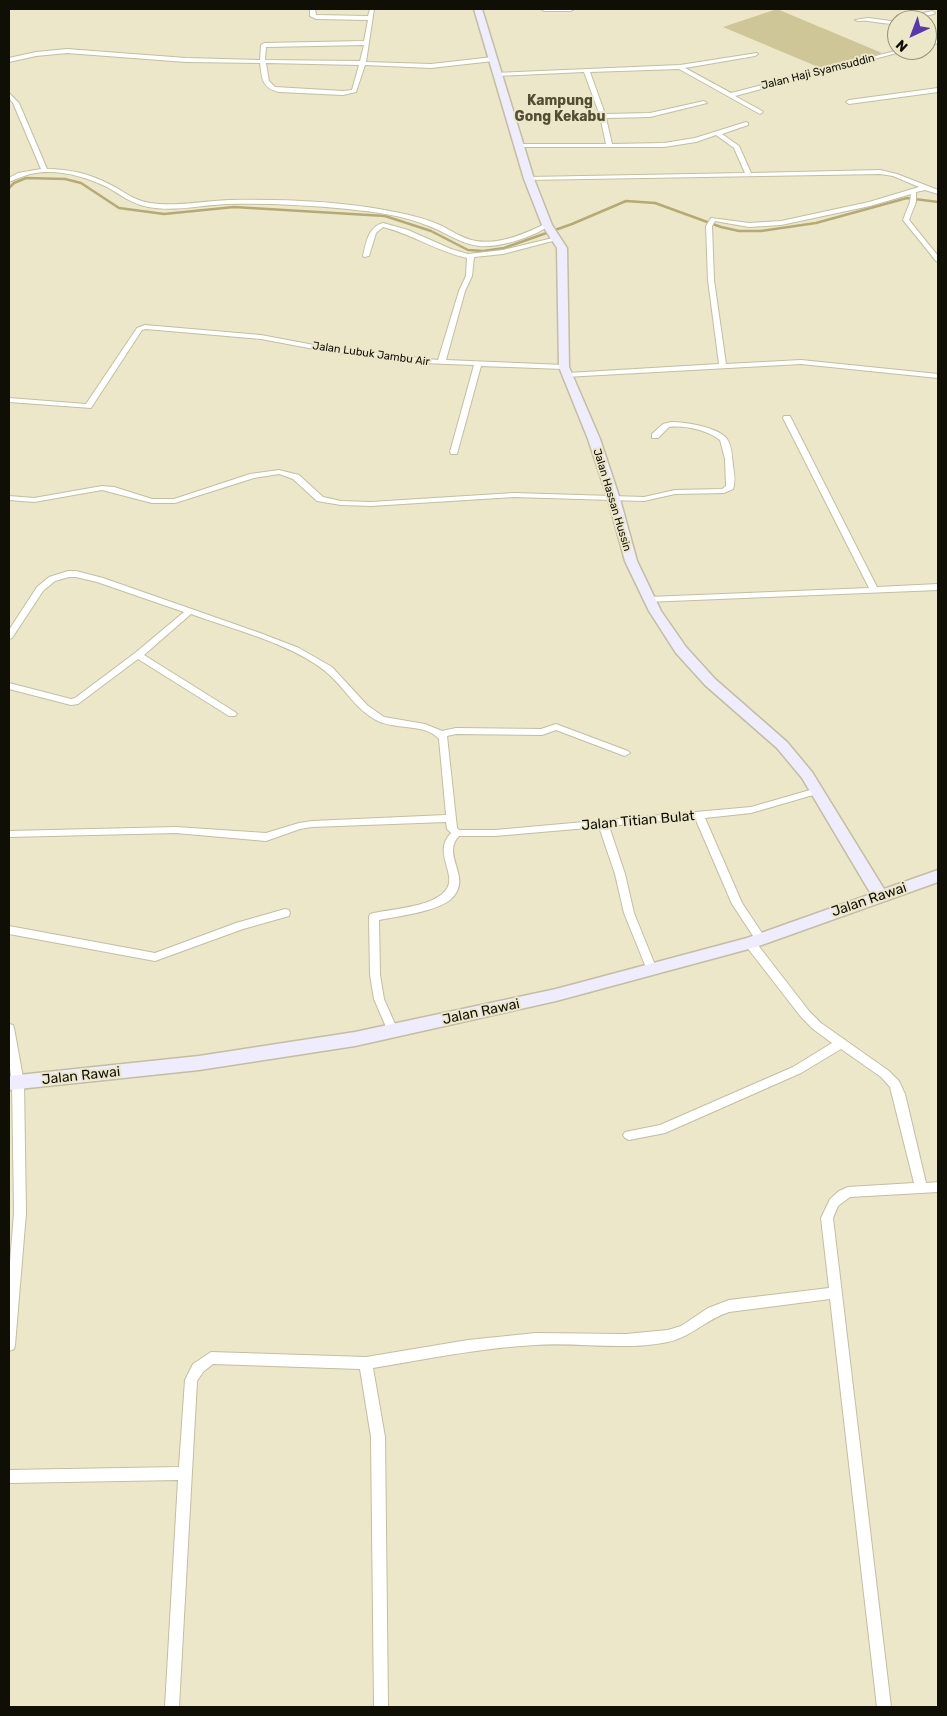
<!DOCTYPE html>
<style>
body{margin:0}
#map{position:relative;width:947px;height:1716px;overflow:hidden;background:#ece7c9;font-family:Rubik,sans-serif}
canvas{display:block}
.frame{position:absolute;inset:0;border:10px solid #100f05;pointer-events:none}
.north{position:absolute;left:887px;top:10px;width:50px;height:50px;box-sizing:border-box;background:#ece7c9;border:1px solid #94917b;border-radius:50%;rotate:223deg;font-size:14px;font-weight:700;line-height:20px;text-align:center;color:#100f05}
.north::after{content:'';display:block;margin:auto;width:18px;height:22px;background:#5a37af;clip-path:polygon(50% 0,100% 100%,50% 72%,0 100%)}
</style>
<div id="map">
<canvas width="947" height="1716"></canvas>
<div class="frame"></div>
<div class="north">N</div>
</div>
<script>
const ctx = document.querySelector('canvas').getContext('2d');
ctx.lineJoin = 'round';
function fillPath(path, color) {
  ctx.fillStyle = color;
  ctx.fill(path, 'evenodd');
}
function strokePath(path, color, width, dash) {
  ctx.strokeStyle = color;
  ctx.lineWidth = width;
  ctx.lineCap = dash ? 'butt' : 'round';
  ctx.setLineDash(dash || []);
  ctx.stroke(path);
}
function write(font, color, halo, rows, align = 'center') {
  ctx.font = font + ' Rubik,sans-serif';
  ctx.lineWidth = 4;
  ctx.setLineDash([]);
  ctx.textBaseline = 'middle';
  ctx.strokeStyle = halo;
  ctx.fillStyle = color;
  for (const [text, x, y, turn = 0] of rows) {
    ctx.save();
    ctx.translate(x, y);
    ctx.rotate((+turn || 0) * Math.PI / 180);
    ctx.textAlign = isNaN(turn) ? turn : align;
    if (halo) ctx.strokeText(text, 0, 0);
    ctx.fillText(text, 0, 0);
    ctx.restore();
  }
}
const green = new Path2D(`
 M777 9 882 53 823 69 723 27Z`);
const stream = new Path2D(`
 M9 188 14 183 26 178 65 179 81 183 119 208 164 214 234 207 385 216 431 231 468 250 483 251 504 248 572 224 626 201 655 203 721 227 739 231H761L816 223 907 198 938 202`);
const street = new Path2D(`
 M310 9H315L316 15 368 16 370 9H374L366 62 431 64 493 57 496 59 493 61 431 68 365 65 356 92 343 95 279 92C262 88 262 79 260 63L186 62 67 53 36 56 9 62V58L36 52 67 49 186 58 260 60 261 45 264 43 364 41 368 20 316 19 310 16ZM364 45 360 61 265 60 266 47ZM266 63 359 65 352 90 343 91 275 87 269 81Z
 M541 9H574L571 11H544Z
 M932 11 935 13 934 14 907 20H897V23C886 25 878 22 868 21 863 20 860 22 855 20L868 18 891 21Z
 M938 39V43L927 46V42Z
 M899 50H908L735 96 762 111 763 112 760 114 679 69 590 72 605 114 650 113 704 101 707 103 650 117 606 118 612 144 664 143 695 138 746 122 748 123V125L722 134 739 146 751 173 880 170 897 174 938 190V194L925 190 916 192V202L909 220 938 256V262L936 261 903 220 910 202 911 194 870 206 781 225 749 227 715 221 712 226 714 280 726 364 801 360 938 374V378L801 364 565 377 564 375 568 373 719 364 708 280 706 226 711 218 749 223 781 221 869 202 919 187 893 176 880 174 527 180V178L529 177 745 173 734 148 716 135 696 142 664 147H517V145L519 144H606L600 116 584 72 497 76 494 74 495 73 680 65 757 53 758 54 755 56 685 68 731 93Z
 M938 88V92L849 104 846 102 849 100Z
 M9 93 19 103 47 169C69 169 90 174 109 184 122 190 134 201 150 203 176 207 203 201 229 200 283 199 341 201 395 212 411 215 427 219 442 226 453 232 464 239 476 241 499 245 524 234 545 224L550 225C535 237 498 248 479 246 460 244 444 231 426 225 401 215 375 212 348 209 308 205 267 203 227 204 201 205 174 212 148 207 132 204 121 195 107 187 84 176 56 168 30 174 23 176 16 179 9 182V178L18 173 41 169 13 103 9 98Z
 M383 223 408 230 451 249 468 254 503 250 557 237 560 239 503 254 474 257 472 276 465 291 446 360 564 365 568 367 564 369 481 366 457 454H451L450 452 474 365 422 363 330 352 261 339 146 329 142 330 91 408 9 402V398L86 404 137 328 145 325 261 335 330 348 438 360 459 291 466 276 467 258C438 252 412 234 383 227L376 233 369 256 364 257 363 256C366 243 368 227 383 223Z
 M784 416H790L791 418 877 587 938 584V590L646 602 645 600 649 597 869 588 783 418Z
 M671 422C685 422 718 427 727 439 732 446 732 457 733 466 734 473 736 481 733 489L724 493 675 494 644 501 514 497 371 506 341 505 317 501 293 479 279 474 254 478 175 503H152L102 490 34 502 9 500V496L34 498 102 486 114 487 152 499H174L250 474 279 470 299 475 323 497 341 501 371 502 514 493 644 497 675 490 722 489 726 486 725 459 720 440C707 430 685 425 669 427L658 438H652V434L663 424Z
 M68 571H76L103 578 260 633 299 648 332 667 367 705 384 717 425 724 442 731 456 728 541 729 556 724 628 751 630 753 625 756 622 755 556 730 542 735 456 734 447 736 457 828 459 830H495L751 807 817 788 820 789 822 791 820 793 751 813 705 818 742 903 766 939 765 942H757L732 904 695 818 609 826 625 874 634 913 657 970 656 973H648L647 970 624 913 615 874 599 827 495 836H459C440 856 475 879 450 900 434 912 399 916 379 920L380 975 384 999 398 1031 397 1034 393 1035 389 1034 374 999 370 975 369 917 370 914 374 913C393 909 427 907 442 894 463 878 430 854 451 833L447 829 446 822 312 827 300 829 266 841 176 833 9 837V831L176 827 266 833 299 823 312 821 446 815 439 739C425 723 396 730 378 721 355 710 344 686 325 671 292 644 232 629 191 614L144 655 235 712 237 714 235 716H229L138 659 78 704 71 705 9 689V683L71 699 75 698 135 653 184 612 97 582 76 577H69L55 581 43 591 12 638 9 639V630L37 587 49 577Z
 M285 909 289 910 290 913 289 916 243 929 155 961 9 934V926L155 953 236 923Z
 M750 939 754 940 809 1011 821 1023 889 1071 899 1081 905 1094 926 1183 938 1182V1192L850 1197 838 1206 833 1218 891 1707H877L830 1299 729 1312C707 1319 691 1337 668 1342 626 1351 578 1342 535 1345 481 1348 427 1359 373 1368L385 1437 388 1707H374L371 1437 360 1369 213 1364 203 1372 197 1381 179 1707H165L178 1480 9 1483V1470L179 1467 185 1380 193 1364 211 1352 366 1357 468 1340 536 1333 626 1334 668 1330 681 1326 708 1308 729 1300 829 1288 821 1218 830 1199 839 1191 848 1187 914 1183 890 1087 881 1077 841 1049 801 1073 665 1133 629 1140 625 1138 623 1135 625 1132 660 1125 793 1067 832 1043 813 1029 801 1017 746 946 745 943 746 940Z
 M9 1024 13 1025 14 1028 24 1083 26 1213 15 1345 14 1349 9 1351V1274L14 1213 12 1083 9 1061Z`);
const secondary = new Path2D(`
 M474 9H482L534 179 552 225 567 248 569 367 600 439 620 499 637 561 661 611 686 647 715 679 787 742 812 772 884 889 938 870V882L756 947 556 1001 355 1046 199 1070 9 1090V1076L199 1056 355 1032 556 989 747 938 871 894 802 778 777 748 705 685 676 653 649 611 625 561 608 499 588 439 559 367 557 248 542 225 524 179Z`);
const farStreetnames = [
 ["Jalan Haji Syamsuddin",818,72,-14],
 ["Jalan Lubuk Jambu Air",371,354,8],
 ["Jalan Hassan Hussin",612,500,73]
];
const farQuarternames = [
 ["Kampung",560,101],
 ["Gong Kekabu",560,117]
];
const streetNames = [
 ["Jalan Titian Bulat",638,821,-5],
 ["Jalan Rawai",869,900,-19],
 ["Jalan Rawai",481,1012,-12],
 ["Jalan Rawai",81,1076,-6]
];
fillPath(green, '#cfc697');
strokePath(stream, '#b5ab72', 2.5);
strokePath(street, '#c3bea1', 2);
strokePath(secondary, '#c3bea1', 3);
fillPath(street, '#fff');
fillPath(secondary, '#efecfe');
write('11px', '#100f05', '#ece7c9', farStreetnames);
write('bold 14px', '#524d33', '#ece7c9', farQuarternames);
write('14px', '#100f05', '#ece7c9', streetNames);
</script>
